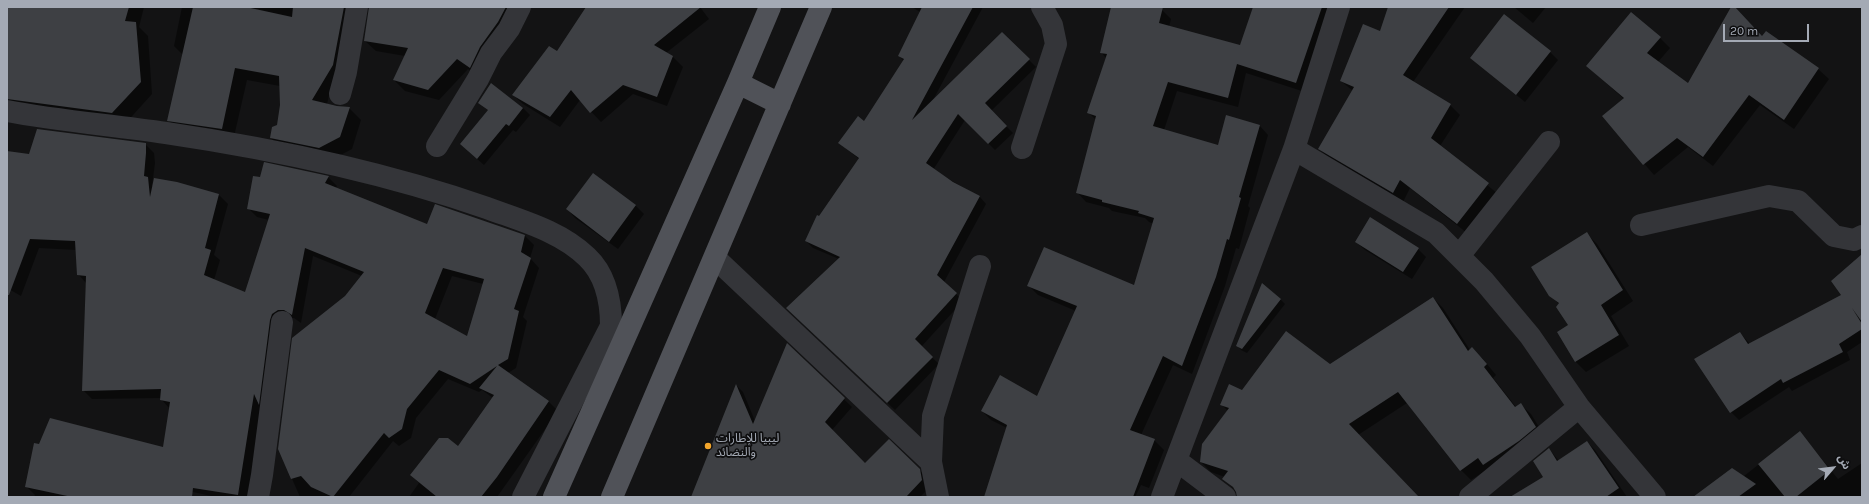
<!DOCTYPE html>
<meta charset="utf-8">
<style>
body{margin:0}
#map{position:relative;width:1869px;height:504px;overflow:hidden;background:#131314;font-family:Karla,"Noto Sans Arabic",sans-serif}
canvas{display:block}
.frame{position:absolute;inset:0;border:8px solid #a4aab5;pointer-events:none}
.north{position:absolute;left:1813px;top:448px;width:40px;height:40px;-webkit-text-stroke:3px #0e0e0f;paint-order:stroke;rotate:62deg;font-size:11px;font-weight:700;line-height:16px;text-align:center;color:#a4aab5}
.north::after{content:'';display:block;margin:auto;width:14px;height:18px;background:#a4aab5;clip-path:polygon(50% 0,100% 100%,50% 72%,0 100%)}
.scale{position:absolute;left:1723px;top:24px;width:86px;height:18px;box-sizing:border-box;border:2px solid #a4aab5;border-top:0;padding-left:5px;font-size:12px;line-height:14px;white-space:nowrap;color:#a4aab5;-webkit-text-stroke:3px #0e0e0f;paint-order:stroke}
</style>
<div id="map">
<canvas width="1869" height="504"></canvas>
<div class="frame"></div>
<div class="north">ش</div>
<div class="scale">20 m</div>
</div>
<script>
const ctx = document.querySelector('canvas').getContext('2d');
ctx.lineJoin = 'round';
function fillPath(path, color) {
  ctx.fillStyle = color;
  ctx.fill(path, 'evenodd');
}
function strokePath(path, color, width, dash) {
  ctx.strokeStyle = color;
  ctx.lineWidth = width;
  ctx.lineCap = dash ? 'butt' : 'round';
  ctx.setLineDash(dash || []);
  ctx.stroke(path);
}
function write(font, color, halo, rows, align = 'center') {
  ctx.font = font + ' Karla,"Noto Sans Arabic",sans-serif';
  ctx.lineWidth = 3.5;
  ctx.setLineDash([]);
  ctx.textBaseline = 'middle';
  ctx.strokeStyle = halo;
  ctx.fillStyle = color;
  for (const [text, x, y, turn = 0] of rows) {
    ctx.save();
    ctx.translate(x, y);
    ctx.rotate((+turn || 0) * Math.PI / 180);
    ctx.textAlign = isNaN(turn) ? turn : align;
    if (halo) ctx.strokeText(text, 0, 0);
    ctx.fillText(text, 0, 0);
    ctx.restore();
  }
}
const shadow = new Path2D(`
 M7 7H144L139 27 148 36 152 94 124 125 7 101Z
 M182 7H350L327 104 349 108 361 120 352 149 331 160 283 150 271 138 278 125 281 106 280 86 247 80 233 141 180 132 168 120 183 55 174 46Z
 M370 7H517L480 78 468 69 439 100 405 91 394 80 405 56 376 51 365 41Z
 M588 7H700L709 19 666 53 673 57 683 67 667 106 633 94 601 122 580 100 560 127 523 104 513 95 557 53Z
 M912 7H983L933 100 1002 33 1036 67 991 111 1013 133 995 150 965 120 933 170 980 197 986 204 944 282 963 301 921 347 939 364 895 410 794 314 839 259 813 248 806 241 820 217 859 159 839 143 864 122 904 61 899 56 920 12Z
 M1112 7H1150L1162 10 1171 19 1169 27 1240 46 1254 7H1334L1305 92 1246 73 1238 107 1177 91 1164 130 1218 146 1259 125 1268 135 1248 206 1250 208 1239 249 1236 248 1225 286 1192 374 1173 365 1141 435 1154 440 1164 450 1149 488 1141 485 1135 497H988L1007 428 991 420 982 411 1038 397 1076 311 1038 295 1028 285 1135 287 1154 224 1149 222 1145 218 1112 211 1109 208 1086 202 1077 192 1096 120 1088 112 1106 58 1101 52Z
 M1390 7H1465L1413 82 1450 105 1460 115 1440 146 1498 194 1467 233 1410 188 1403 202 1329 158 1319 149 1353 91 1341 81 1381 33Z
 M1514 7H1546L1533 23Z
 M1732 7 1763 38 1818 69 1829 79 1794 129 1760 105 1713 166 1688 147 1654 175 1603 116 1624 99 1587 66 1660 38 1670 48 1658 62 1688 85Z
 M1550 52 1558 60 1525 102 1471 58Z
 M479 103 523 108 530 115 516 132 513 130 484 165 468 151 489 111Z
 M145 144 154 153 155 163 152 186 177 183 219 195 228 204 214 255 220 260 214 280 246 293 269 220 257 217 248 208 328 177 337 186 336 188 427 226 525 236 534 245 530 258 539 268 523 317 527 321 516 368 508 373 549 402 558 411 497 497H409L419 483 411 475 458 447 493 398 482 390 479 392 448 379 416 418 411 438 399 446 393 441 349 497H300L279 449 345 297 362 276 313 256 301 323 294 318 287 319 248 497H216L105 473 99 497H34L35 495 26 486 164 448 170 409 161 399V398L92 399 83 390 86 283 78 274 76 250 39 248 21 296 7 288V152L29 155ZM452 276 483 284 468 337 435 319Z
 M593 174 636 206 644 214 618 249 575 218 567 209Z
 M1586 233 1597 244 1633 301 1611 316 1629 346 1586 372 1575 361 1569 326 1559 304 1550 295Z
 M1356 242 1418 249 1426 257 1412 279 1365 250Z
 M1862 256V342L1847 352 1850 360 1792 391 1789 387 1739 420 1731 412 1696 359 1740 333 1750 344 1843 295Z
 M1433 298 1443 308 1470 350 1482 358 1496 375 1493 378 1516 407 1520 404 1531 414 1545 437 1488 469 1471 480 1461 470 1407 403 1358 435 1418 497H1238V492L1224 479 1225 477 1211 472 1201 462 1228 411 1221 404 1243 391 1330 365Z
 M1280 299 1285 304 1247 353 1241 350 1237 345Z
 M787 345 852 407 832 430 865 465 889 441 927 477 929 488 920 497H692L736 385 743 392 755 421Z
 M1800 432 1838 479 1862 463V497H1711L1744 476Z
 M1587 442 1595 450 1627 497H1512L1545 477 1549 449 1559 461Z`);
const building = new Path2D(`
 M7 7H129L125 21 136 22 141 82 112 113 7 99Z
 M193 7H246L292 17 293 7H344L333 65 312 100 337 106 350 107 340 137 319 148 270 138 272 127 277 125 280 105 279 76 235 68 222 129 167 121Z
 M369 7H506L498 22 480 47 470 68 457 59 428 90 393 80 408 48 364 41Z
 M586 7H701L654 45 673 56 657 97 623 85 590 113 571 90 550 117 512 95 549 46 557 51Z
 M922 7H973L912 120 1002 32 1030 59 985 103 1007 126 988 144 958 114 926 163 953 182 980 196 937 275 957 293 915 339 933 357 887 403 786 308 840 257 805 241 817 215 819 216 859 158 838 143 858 116 864 121 904 59 898 56Z
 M1111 7H1163L1159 23 1240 45 1253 7H1322L1296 83 1237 64 1228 98 1168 82 1153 126 1218 145 1226 115 1260 125 1239 197 1241 198 1229 240 1227 239 1216 277 1182 366 1163 356 1130 430 1155 439 1133 497H984L1007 425 981 411 1000 375 1037 396 1077 306 1027 286 1044 247 1134 285 1154 218 1138 213 1139 211 1102 202V200L1076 193 1096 116 1087 113 1107 54 1100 53Z
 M1388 7H1449L1403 75 1451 104 1431 138 1489 183 1457 224 1400 180 1393 193 1318 149 1354 87 1340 81 1363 24 1380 31Z
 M1731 7H1735L1762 36 1766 31 1819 68 1784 120 1749 95 1703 157 1677 138 1643 165 1602 116 1624 98 1586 66 1631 12 1661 37 1647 53 1688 83Z
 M1504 14 1551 51 1516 95 1470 58Z
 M491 83 523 108 509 126 506 124 477 159 460 144 488 110 478 103Z
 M37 129 146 143V153L144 176 148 177 150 197 154 178 177 182 219 194 205 248 211 250 204 275 245 292 270 214 247 209 253 176 260 177 264 162 329 176 325 183 427 224 435 204 525 235 521 252 531 258 514 309 519 311 508 359 498 365 549 401 497 477 481 497H437L410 475 439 438H448L458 446 494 395 479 388 497 366 470 384 439 370 407 409 402 429 389 438 384 433 333 497 311 487 301 476 291 479 278 449 292 338 345 296 364 272 305 248 292 315 284 310H278L272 314 270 320 259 405 254 394 238 495 193 488 192 497H72L25 487 34 443 39 444 50 418 163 447 170 402 160 400 161 389 82 391 86 276 77 275 75 241 30 239 9 295H7V151L29 154ZM443 268 484 279 467 336 425 313Z
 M593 173 636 205 609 242 566 209Z
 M1370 217 1419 248 1403 272 1355 242Z
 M1587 232 1623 290 1601 305 1619 335 1575 362 1557 332 1568 325 1556 307 1559 303 1549 296 1531 267Z
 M1862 254V322L1852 308 1862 324V329L1839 344 1843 352 1783 383 1781 379 1730 413 1694 359 1740 332 1748 344 1841 295 1831 281Z
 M1262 283 1281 299 1242 349 1236 346Z
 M1433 297 1468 351 1472 347 1487 364 1484 367 1515 407 1521 403 1536 427 1519 441 1483 465 1478 458 1460 471 1398 392 1349 424 1419 497H1237L1236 492 1233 487 1222 479 1228 471 1200 462 1202 444 1229 408 1220 405 1229 384 1242 390 1286 331 1330 364Z
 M787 343 845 398 825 422 865 463 889 439 920 469 922 480 906 497H691L736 384 753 424Z
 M1800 431 1830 470 1796 497H1785L1758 464Z
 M1587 441 1619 488 1606 497H1510L1543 477 1533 461 1549 448 1557 461Z
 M1732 468 1756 484 1738 497H1693Z`);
const minor = new Path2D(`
 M340 94 346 72 357 7
 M7 111C59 121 113 125 166 133 274 149 384 172 487 208 522 221 560 231 587 257 606 275 611 301 611 326L523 497
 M437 146 478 79 491 53 509 29 520 7
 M1022 148 1056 44 1052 25 1042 7
 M1294 149 1436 233 1484 281 1530 336 1579 407 1655 497
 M1641 225 1769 196 1798 201 1834 236 1854 240 1862 236
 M1459 256 1549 142
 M715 258 931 462
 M1176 460 1225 497
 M258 497 262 475 282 322
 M938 497 931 462 933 416 980 266
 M1162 497 1294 149 1339 7
 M1470 497 1579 407`);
const major = new Path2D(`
 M738 83 780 104
 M554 497 738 83 770 7
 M612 497 821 7`);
const markers = [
 [708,446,4,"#f2a52c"]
];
const poiNames = [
 ["ليبيا للإطارات",716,439],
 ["والنضائد",716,453]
];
fillPath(shadow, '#0007');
fillPath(building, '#3e4044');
strokePath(minor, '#343539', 22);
strokePath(major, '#505258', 22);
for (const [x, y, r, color] of markers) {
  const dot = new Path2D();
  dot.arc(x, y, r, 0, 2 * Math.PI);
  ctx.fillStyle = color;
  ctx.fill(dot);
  strokePath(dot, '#0e0e0f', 1.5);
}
write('12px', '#a4aab5', '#0e0e0f', poiNames, 'left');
</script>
